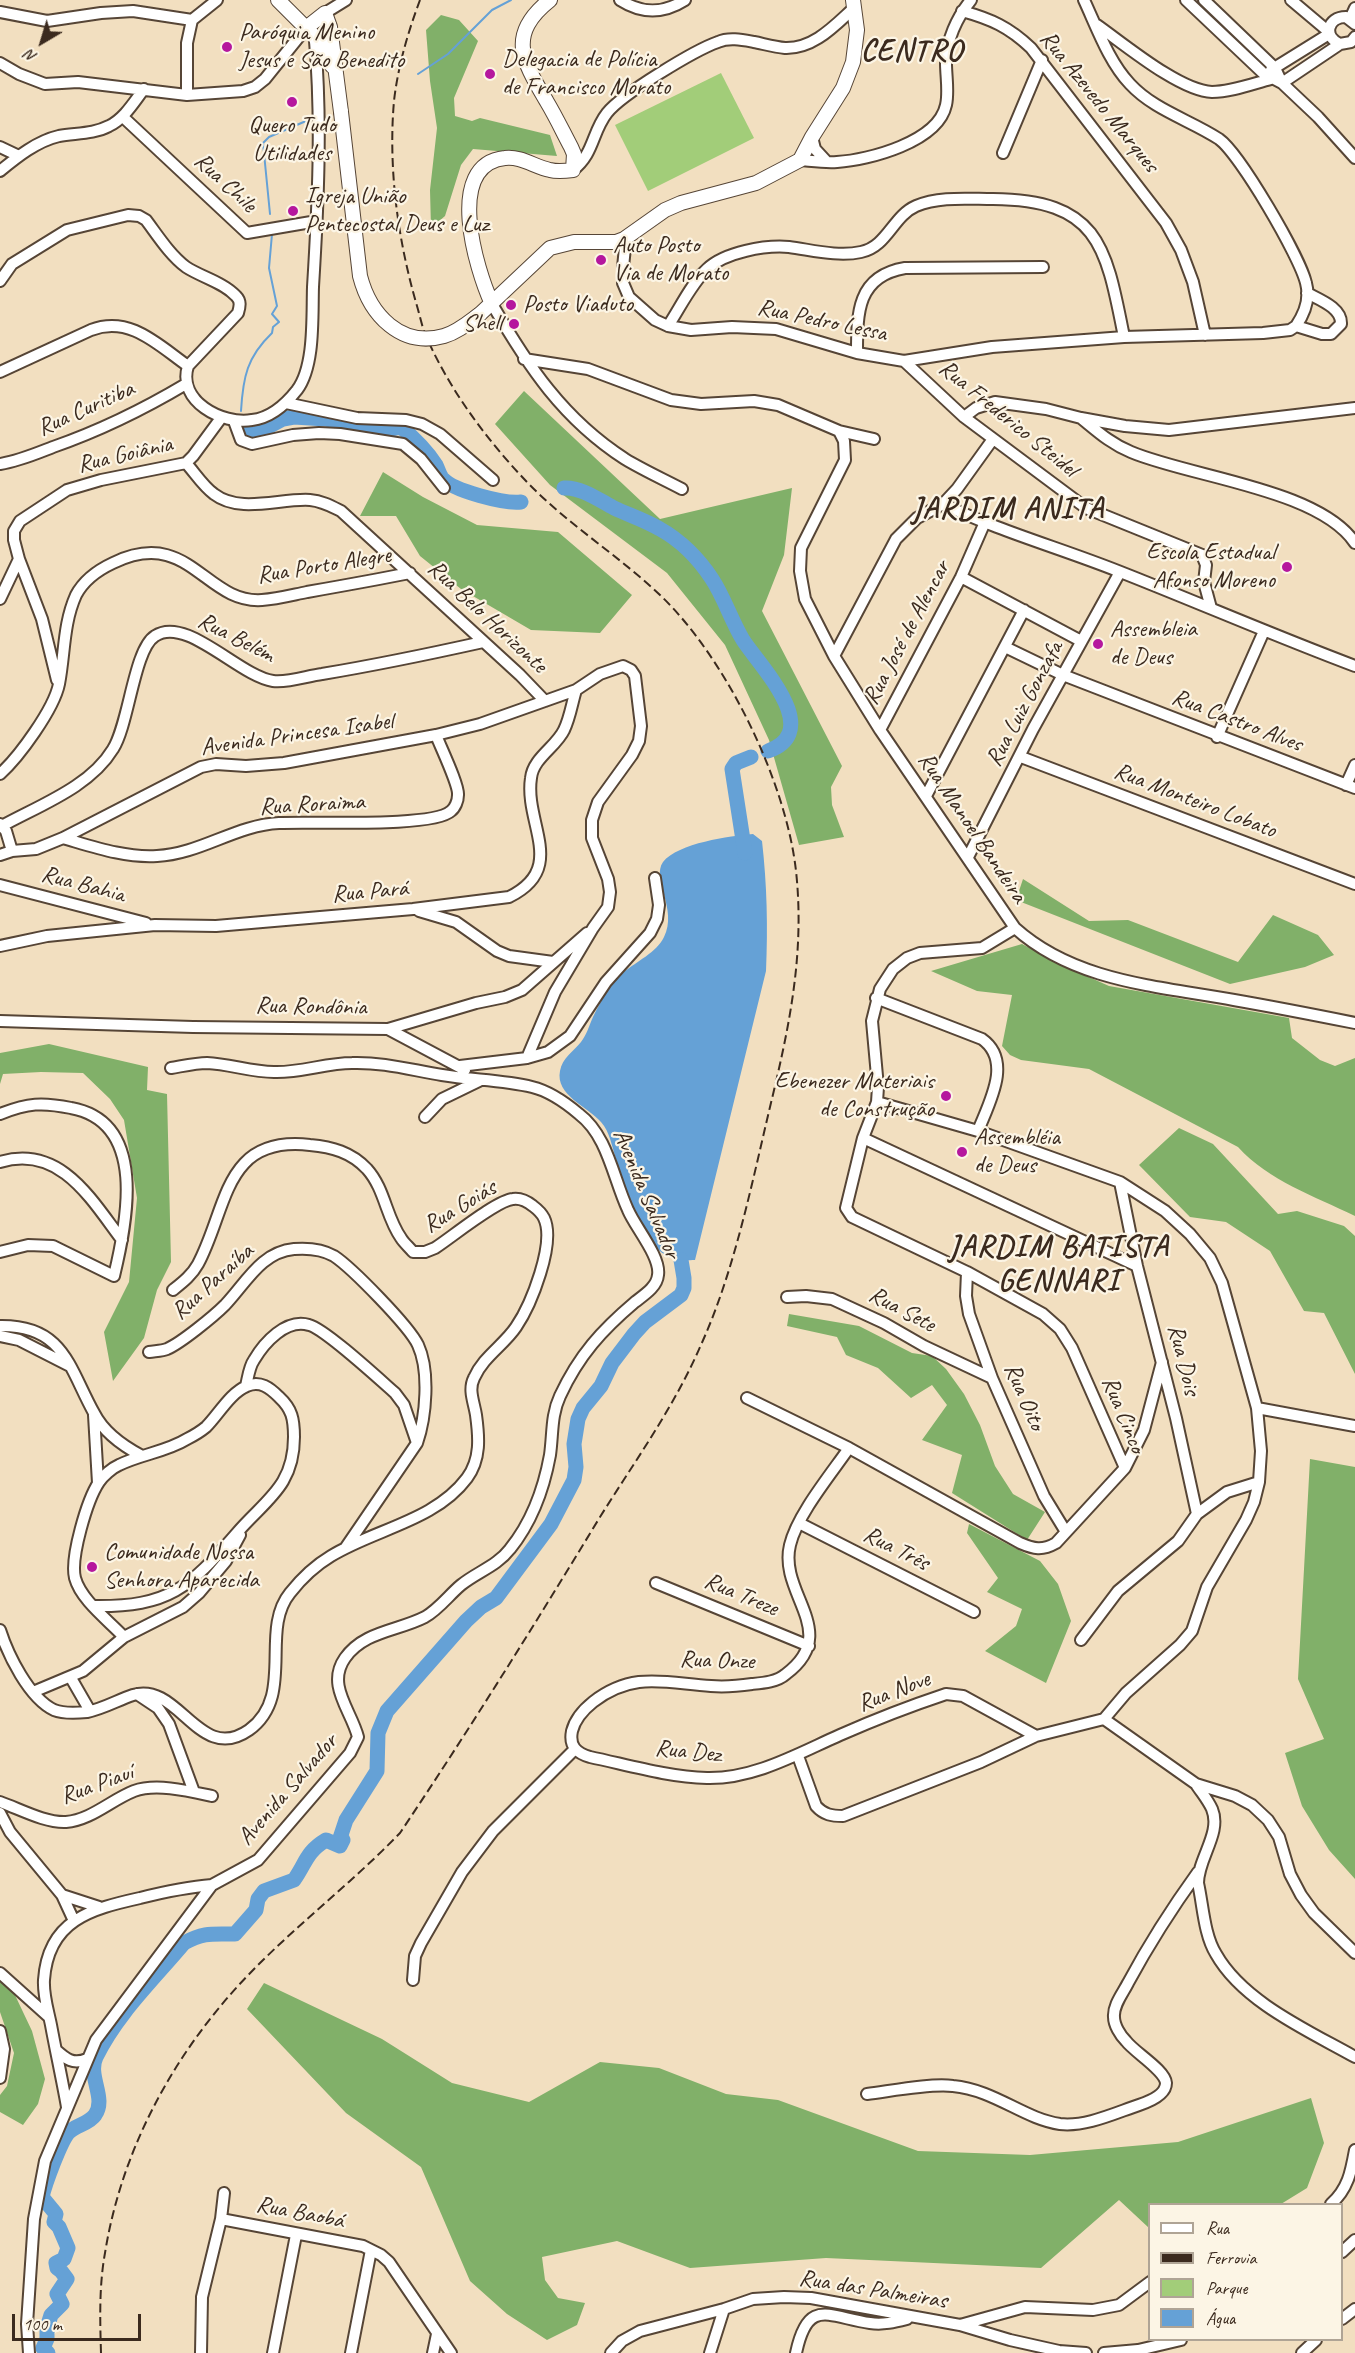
<!DOCTYPE html>
<meta charset="utf-8">
<style>
body{margin:0}
#map{position:relative;width:1355px;height:2353px;overflow:hidden;background:#f2dfc0;font-family:Caveat,sans-serif}
canvas{display:block}
.legend{position:absolute;left:1148px;top:2203px;width:195px;height:138px;box-sizing:border-box;background:#fcf5e5;border:2px solid #afa495;margin:0;padding:8px 10px;list-style:none;font-size:18px;color:#3b2a1e}
.legend li{display:flex;align-items:center;gap:12px;height:30px}
.legend b{width:30px;border:2px solid #afa495}
.north{position:absolute;left:12px;top:12px;width:60px;height:60px;-webkit-text-stroke:4px #fcf5e5;paint-order:stroke;rotate:218deg;font-size:16px;font-weight:700;line-height:24px;text-align:center;color:#3b2a1e}
.north::after{content:'';display:block;margin:auto;width:21px;height:27px;background:#3b2a1e;clip-path:polygon(50% 0,100% 100%,50% 72%,0 100%)}
.scale{position:absolute;left:12px;top:2314px;width:129px;height:27px;box-sizing:border-box;border:3px solid #3b2a1e;border-top:0;padding-left:8px;font-size:18px;line-height:21px;white-space:nowrap;color:#3b2a1e;-webkit-text-stroke:4px #fcf5e5;paint-order:stroke}
</style>
<div id="map">
<canvas width="1355" height="2353"></canvas>
<ul class="legend">
<li><b style="height:8px;background:#fff"></b>Rua</li>
<li><b style="height:8px;background:#3b2a1e"></b>Ferrovia</li>
<li><b style="height:16px;background:#a2cd79"></b>Parque</li>
<li><b style="height:16px;background:#65a1d6"></b>Água</li>
</ul>
<div class="north">N</div>
<div class="scale">100 m</div>
</div>
<script>
const ctx = document.querySelector('canvas').getContext('2d');
ctx.lineJoin = 'round';
function fillPath(path, color) {
  ctx.fillStyle = color;
  ctx.fill(path, 'evenodd');
}
function strokePath(path, color, width, dash) {
  ctx.strokeStyle = color;
  ctx.lineWidth = width;
  ctx.lineCap = dash ? 'butt' : 'round';
  ctx.setLineDash(dash || []);
  ctx.stroke(path);
}
function write(font, color, halo, rows, align = 'center') {
  ctx.font = font + ' Caveat,sans-serif';
  ctx.lineWidth = 4.5;
  ctx.setLineDash([]);
  ctx.textBaseline = 'middle';
  ctx.strokeStyle = halo;
  ctx.fillStyle = color;
  for (const [text, x, y, turn = 0] of rows) {
    ctx.save();
    ctx.translate(x, y);
    ctx.rotate((+turn || 0) * Math.PI / 180);
    ctx.textAlign = isNaN(turn) ? turn : align;
    if (halo) ctx.strokeText(text, 0, 0);
    ctx.fillText(text, 0, 0);
    ctx.restore();
  }
}
const green = new Path2D(`
 M721 73 754 138 648 191 615 125Z`);
const forest = new Path2D(`
 M441 15 459 20 478 41 454 98 455 116 472 121 480 118 550 135 557 156 473 149 461 165 445 216 431 228 430 190 437 128 430 81 426 30Z
 M524 391 660 519 792 488 784 555 762 611 842 766 831 787 832 805 844 837 799 845 769 740 725 645 667 573 550 485 495 424Z
 M383 472 423 497 477 525 558 532 632 595 600 633 531 630 461 589 420 556 396 516H360Z
 M1023 879 1089 921 1128 920 1238 962 1273 915 1318 935 1334 955 1305 967 1230 984 1016 900Z
 M1022 944 1062 965 1109 986 1289 1018 1292 1038 1320 1060 1335 1066 1355 1058V1216C1314 1196 1269 1181 1238 1147L1089 1069 1021 1060 1010 1055 1002 1046 1012 995 977 991 931 971Z
 M49 1044 148 1067 147 1090 167 1094 171 1262 157 1290 144 1338 113 1381 104 1332 129 1282 137 1198 124 1120 110 1099 83 1073 41 1072 3 1074 0 1084V1053Z
 M1179 1128 1213 1144 1278 1214 1297 1211 1344 1226 1355 1236V1374L1324 1313 1304 1311 1270 1251 1226 1222 1190 1217 1139 1165Z
 M789 1314 859 1326 912 1353 932 1356 946 1369 964 1394 980 1425 995 1466 1013 1494 1045 1512 1027 1540 952 1493 962 1455 922 1440 947 1405 932 1385 911 1398 878 1368 846 1355 837 1337 787 1326Z
 M1310 1459 1355 1467V1879L1329 1850 1302 1806 1285 1753 1324 1739 1298 1679Z
 M969 1524 1040 1561 1058 1584 1071 1621 1046 1683 985 1651 1016 1626 1022 1609 987 1592 998 1578 967 1533Z
 M0 1982 14 1993 32 2031 45 2079 38 2104 23 2125 0 2112V2095L7 2086 14 2053 0 2012Z
 M264 1983 382 2039 452 2083 529 2102 600 2062 659 2068 726 2094 778 2100 918 2151 1030 2155 1178 2142 1311 2098 1324 2143 1307 2188 1281 2204H1150L1149 2228 1119 2200 1041 2268 826 2258 690 2268 617 2241 542 2257 545 2280 558 2298 585 2303 577 2325 547 2340 507 2314 470 2281 421 2167 346 2113 247 2009Z`);
const water = new Path2D(`
 M753 834 762 841C767 885 768 927 766 971L695 1260C689 1260 679 1261 673 1259 640 1246 624 1190 616 1159 612 1147 610 1132 601 1122 588 1107 555 1095 560 1071 562 1058 574 1051 581 1042 587 1034 589 1026 593 1017 600 1002 611 983 624 972 637 961 656 953 664 937 678 909 651 879 663 862 678 843 730 836 753 834Z`);
const stream = new Path2D(`
 M418 74 448 54 492 10 511 0
 M270 214 263 143 269 137 306 121
 M241 411C243 377 247 357 272 333L273 327 279 322 272 314 277 306 269 268 272 234`);
const river = new Path2D(`
 M242 428 249 434H255L283 419 294 417 326 419 377 432 401 427C414 438 427 451 436 465 438 469 439 474 442 478 453 491 505 504 521 502
 M564 488C581 487 599 500 614 508 629 515 645 520 660 529 680 540 699 559 712 579 724 597 731 620 743 640 759 665 825 731 768 751
 M745 853 732 769 736 763 751 757
 M48 2353 43 2348 47 2339V2328L51 2315 62 2304 57 2294 67 2279 61 2271 57 2268 56 2263 64 2259 68 2248 59 2227 54 2222 56 2214 42 2197C45 2184 60 2143 68 2133 75 2125 89 2124 95 2115 107 2098 87 2076 96 2057 117 2014 153 1980 184 1943 204 1932 212 1934 235 1934L256 1910 258 1899 264 1891 294 1880C306 1863 306 1852 326 1840L340 1846 343 1840 340 1838 346 1820 377 1771 378 1733 387 1711 466 1621 481 1607 496 1598 551 1524 574 1480 576 1467 574 1444 578 1419 583 1408 601 1386 612 1363 634 1334 645 1322 681 1295 684 1288V1278L681 1260`);
const street = new Path2D(`
 M620 0C642 14 663 14 685 0
 M1084 0C1097 28 1109 62 1130 84 1154 110 1190 120 1219 139 1240 154 1300 257 1306 283 1310 298 1305 313 1296 326
 M1186 0 1263 73 1282 83 1318 117 1355 158
 M1204 0 1275 68 1282 83
 M1291 0 1329 32
 M962 11C991 19 1009 27 1031 48L1166 223 1181 250 1193 282 1205 335
 M0 12 47 21 101 13 133 11 192 20
 M325 13 346 0
 M1350 19 1355 8
 M1355 24 1346 17C1327 17 1323 37 1340 44L1351 42 1355 37
 M1097 25C1124 44 1180 91 1212 92 1231 92 1252 84 1271 79
 M0 63 19 74 45 84 78 82 187 95 243 91 255 87 265 79 306 28
 M1271 70 1329 34
 M1282 83 1340 44
 M187 95V43L192 20 217 0
 M123 117 247 233 317 221
 M812 137 815 149 827 162
 M0 147 19 156
 M1003 153 1042 60
 M800 160C812 161 825 163 837 162 869 160 938 142 946 105 949 92 946 77 946 63 946 41 957 17 971 0
 M573 170C594 154 592 132 607 113 622 94 695 50 718 42 729 37 743 40 754 42 764 44 775 47 785 48 814 49 835 25 854 8
 M0 171C17 157 37 141 59 136 76 133 94 134 109 126 124 119 134 102 144 89
 M626 238 623 267V283L629 297 655 320 668 326 691 330 732 327 776 329 857 353 904 361 992 347 1124 337 1263 333 1290 330 1296 326
 M0 281 12 264 67 230 128 215 139 216 146 220C158 236 170 255 186 267 201 277 223 282 236 296 241 301 240 306 238 313L188 366C177 401 222 425 252 420 270 418 286 404 297 390 315 366 312 317 313 287 318 206 322 121 315 41
 M492 304C528 366 563 419 625 459 643 470 663 479 682 489
 M668 326C680 308 691 284 707 269 725 252 765 245 789 247 812 250 838 257 861 252 887 247 893 216 916 206 939 196 968 199 993 199 1099 200 1106 246 1124 337
 M1296 326 1322 334H1331L1341 324C1342 308 1320 300 1307 293
 M857 353C857 313 857 276 905 268L1043 267
 M524 359 588 369 671 400 701 404 754 401 778 405 839 431 874 439
 M904 361 964 417 1086 508 1202 555 1206 565 1204 582 1211 608
 M0 372 91 330C130 315 158 345 188 366
 M286 403 357 418 406 420 422 424 440 434 493 480
 M964 417 976 408 995 402 1046 409 1081 418 1125 426 1169 430 1355 408
 M1081 418C1097 431 1111 444 1131 452 1190 477 1319 489 1355 543
 M234 421 241 440 252 444 293 435 319 433 340 434 403 444 421 459 444 488
 M839 431 844 441 845 460 801 548 800 571 805 599 834 656 880 730 1015 928C1075 982 1158 986 1234 1000 1274 1007 1315 1015 1355 1023
 M186 463C195 473 203 486 214 494 240 514 280 498 310 500 322 501 331 506 341 511L520 675 545 701
 M0 464C19 461 35 454 53 447 99 431 144 409 186 384
 M943 504C999 531 1060 548 1118 571 1197 602 1275 636 1355 666
 M961 577 1081 641
 M0 599 19 559
 M1005 647 1063 675 1355 788
 M834 656 896 539 917 518 943 504 957 489 993 439
 M57 680 42 619 19 559 14 540V531L20 521 67 490 101 480 186 463 193 456 221 418
 M880 730 961 577 985 522
 M1217 737 1264 631
 M1021 757 1355 884
 M0 774C19 757 54 709 59 684 65 653 63 624 76 595 84 580 98 570 113 563 189 526 205 604 262 600 277 599 292 595 307 592 341 586 375 580 410 573
 M1346 785 1355 765
 M926 796 1024 610
 M0 824 6 831 12 851
 M2 826C40 805 90 787 113 749 129 724 134 649 155 636 186 615 239 676 273 681 288 683 307 676 322 674 376 665 429 654 483 642
 M63 838C94 847 125 858 157 856 200 854 236 825 279 823 309 821 433 828 451 811 455 808 458 801 458 795 459 785 441 748 436 735
 M0 855 12 851 36 849 63 838 201 767 216 764 246 766 284 763 436 735 480 724 576 690 600 674 623 666 631 670 635 676 641 726 639 741 632 755 598 802 592 820V838L608 879 610 892 608 907 593 928 555 992 527 1058
 M968 857 1033 729 1120 572
 M0 885 146 923
 M419 911 456 922 497 951 509 956 553 962
 M1015 928 982 948 920 953 907 958 893 969 880 989 872 1021 878 1087 877 1102 863 1138 846 1208 852 1217 967 1272 1043 1314 1060 1329 1072 1348 1125 1468
 M0 946 47 936 155 925 216 926 413 909 509 897C568 868 524 824 531 778 533 758 556 747 564 730 570 718 572 703 576 690
 M876 998 982 1039C1013 1061 989 1103 978 1131
 M0 1021 193 1027 388 1029 476 1003 505 997 522 990 587 933
 M388 1029 465 1070
 M460 1066 527 1058 548 1052 570 1036 606 982 650 933 657 919 659 905 655 878
 M877 1102 978 1131 1120 1182 1165 1211 1190 1234 1210 1258 1222 1283 1257 1408 1261 1451 1259 1482 1254 1502 1246 1520 1207 1587 1192 1631 1180 1645 1126 1693 1104 1719
 M0 1114C28 1103 42 1102 71 1108 148 1122 127 1222 114 1276L53 1246 28 1245 0 1252
 M425 1117 442 1099 479 1081
 M863 1138 1137 1266
 M0 1162C60 1144 91 1199 122 1240
 M1120 1182 1137 1266 1176 1418 1197 1514
 M967 1272 966 1296 969 1314 992 1378 1044 1496 1066 1532
 M787 1297 806 1296 832 1299 884 1323 924 1346 992 1378
 M0 1326C64 1325 69 1368 94 1413 104 1433 123 1446 142 1456
 M0 1336 19 1340 70 1366
 M149 1352C155 1351 162 1351 167 1349 181 1343 214 1316 225 1305 246 1283 261 1252 294 1249 307 1248 322 1249 334 1256 352 1268 409 1326 418 1345 430 1371 426 1417 417 1443L346 1547
 M246 1386C248 1378 249 1367 254 1360 264 1343 286 1318 309 1325 325 1329 379 1379 395 1393L404 1405 417 1443
 M747 1398 849 1448 1020 1543C1034 1549 1042 1551 1056 1543L1125 1468 1144 1430 1162 1362
 M1257 1408 1355 1426
 M94 1415 98 1483
 M849 1448C831 1474 797 1515 790 1545 778 1594 842 1632 786 1674 777 1682 763 1683 752 1684 738 1686 724 1687 711 1686 665 1683 633 1671 593 1702 583 1710 575 1719 572 1731 569 1746 576 1753 590 1757 628 1765 668 1777 707 1778 754 1779 797 1754 840 1735 874 1720 910 1706 946 1694L963 1696 1036 1736
 M799 1523 974 1612
 M656 1583 809 1646
 M94 1606C169 1607 189 1588 236 1534 265 1500 294 1487 294 1437 294 1419 292 1409 279 1397 270 1388 260 1380 247 1386 230 1393 219 1414 206 1427 200 1432 193 1436 187 1439 166 1452 141 1454 119 1465 112 1468 103 1476 99 1482 87 1500 70 1558 75 1578 81 1600 108 1620 124 1637
 M0 1630C8 1655 29 1698 54 1710 64 1714 77 1713 87 1712 103 1709 118 1700 133 1695 179 1681 199 1765 249 1730 296 1696 259 1631 290 1593 301 1579 316 1565 331 1556 375 1529 435 1521 467 1478 481 1459 479 1437 476 1415 474 1402 468 1390 474 1378 483 1357 504 1345 516 1327 531 1305 556 1243 544 1218 542 1214 537 1209 533 1206 528 1202 520 1198 513 1199 497 1200 452 1237 435 1248L425 1252H413C409 1247 404 1243 401 1238 386 1217 385 1189 367 1169 351 1152 332 1147 310 1145 223 1135 228 1208 198 1264 192 1275 183 1282 173 1290
 M1081 1640 1118 1591 1178 1541 1197 1514 1227 1492 1259 1482
 M71 1678 90 1711
 M33 1692 83 1671 124 1637 183 1607 199 1593 226 1561 240 1535
 M137 1694 158 1708 169 1724 194 1792
 M1104 1719 1196 1784 1235 1796 1252 1805 1268 1820 1279 1837 1290 1874 1301 1895 1314 1913 1355 1953
 M798 1756 816 1806C824 1815 832 1816 843 1816L981 1762 1036 1736 1104 1719
 M1196 1784C1201 1792 1208 1800 1212 1809 1222 1833 1198 1858 1198 1883 1203 1905 1204 1935 1216 1954 1243 2002 1309 2031 1355 2057
 M0 1802C20 1809 45 1823 66 1822 91 1820 111 1800 134 1791 156 1783 189 1791 212 1796
 M0 1813 10 1832 62 1895 74 1921
 M62 1895 99 1907
 M0 1973 49 2017
 M413 1980 415 1956 421 1943 462 1872 493 1831 575 1749
 M0 2031 4 2049 0 2078
 M56 2050C66 2059 73 2065 87 2059
 M867 2094C891 2091 931 2083 953 2086 995 2090 1024 2119 1060 2124 1086 2127 1115 2113 1139 2105 1148 2102 1166 2095 1166 2083 1165 2070 1134 2052 1126 2041 1120 2035 1114 2025 1114 2017 1113 2005 1123 1993 1128 1983 1149 1944 1172 1908 1198 1872
 M67 2107C62 2079 56 2052 51 2025 48 2010 43 1995 44 1980 48 1920 91 1909 140 1898 164 1892 187 1887 212 1885
 M1331 2204C1348 2189 1351 2172 1355 2150
 M221 2219 363 2246 381 2255 389 2262 451 2353
 M1342 2252 1355 2240
 M1342 2319 1355 2309
 M960 2325 1025 2307 1093 2310 1119 2305 1150 2282
 M29 2353 27 2324 34 2219 45 2161 96 2040 212 1885 258 1860 350 1753 358 1737C351 1710 326 1685 345 1658 364 1631 398 1631 425 1617 439 1609 449 1595 461 1585 477 1572 497 1566 510 1549 531 1523 544 1488 550 1455 553 1434 551 1415 560 1396 579 1355 602 1330 635 1302 644 1295 657 1287 658 1275 661 1257 635 1227 628 1210 613 1178 608 1136 579 1114 566 1103 549 1091 532 1087 503 1080 471 1080 442 1075 411 1070 383 1062 352 1063 326 1063 300 1073 274 1072 251 1072 230 1064 207 1063 196 1063 183 1066 171 1068
 M201 2353 202 2297 221 2219 224 2193
 M273 2353 296 2235
 M351 2353 371 2250
 M433 2353 437 2334
 M611 2353 622 2341 640 2331 724 2309 753 2299 784 2297 811 2298 960 2325 1010 2340 1059 2351 1086 2353
 M710 2353 724 2309
 M796 2353C808 2297 828 2317 870 2323 883 2325 895 2322 907 2319
 M1104 2353 1138 2350 1181 2340
 M1302 2353 1316 2340`);
const secondary = new Path2D(`
 M278 0 315 37 332 66
 M306 28 325 13 330 27 341 112
 M492 304C476 269 444 164 505 158 521 156 535 167 550 170 557 172 566 171 573 170L574 154 571 147C563 132 556 117 547 102 523 61 506 35 550 0
 M480 314 550 248 574 242H616L624 239 665 210 681 203 756 183 800 160 812 137 843 88 853 62 857 30 853 0`);
const rail = new Path2D(`
 M101 2353C100 2320 99 2286 105 2253 121 2153 170 2061 237 1987 287 1932 348 1887 400 1833 469 1730 535 1624 600 1517 635 1461 674 1407 700 1347 734 1273 751 1187 770 1107 789 1028 805 954 796 871 786 781 726 658 660 595 618 555 567 524 526 481 486 439 449 389 426 336 422 327 420 316 417 306 398 241 388 169 394 101 398 66 408 32 420 0`);
const secondaryBridge = new Path2D(`
 M341 112 360 276C370 315 401 348 444 336 458 332 469 322 480 314`);
const markers = [
 [227,47,6,"#b5179e"],
 [490,74,6,"#b5179e"],
 [292,102,6,"#b5179e"],
 [293,211,6,"#b5179e"],
 [601,260,6,"#b5179e"],
 [511,305,6,"#b5179e"],
 [514,324,6,"#b5179e"],
 [1287,567,6,"#b5179e"],
 [1098,644,6,"#b5179e"],
 [946,1096,6,"#b5179e"],
 [962,1152,6,"#b5179e"],
 [92,1567,6,"#b5179e"]
];
const poiNames = [
 ["Paróquia Menino",239,33],
 ["Jesus e São Benedito",239,61],
 ["Delegacia de Polícia",502,60],
 ["de Francisco Morato",502,88],
 ["Quero Tudo",292,126,"center"],
 ["Utilidades",292,154,"center"],
 ["Igreja União",305,197],
 ["Pentecostal Deus e Luz",305,225],
 ["Auto Posto",613,246],
 ["Via de Morato",613,274],
 ["Posto Viaduto",523,305],
 ["Shell",502,324,"right"],
 ["Escola Estadual",1275,553,"right"],
 ["Afonso Moreno",1275,581,"right"],
 ["Assembleia",1110,630],
 ["de Deus",1110,658],
 ["Ebenezer Materiais",934,1082,"right"],
 ["de Construção",934,1110,"right"],
 ["Assembléia",974,1138],
 ["de Deus",974,1166],
 ["Comunidade Nossa",104,1553],
 ["Senhora Aparecida",104,1581]
];
const streetNames = [
 ["Rua Azevedo Marques",1099,102,51],
 ["Rua Chile",225,183,43],
 ["Rua Pedro Lessa",822,321,12],
 ["Rua Curitiba",86,409,-24],
 ["Rua Frederico Steidel",1008,419,39],
 ["Rua Goiânia",125,455,-13],
 ["Rua Porto Alegre",324,566,-9],
 ["Rua Belo Horizonte",487,617,43],
 ["Rua José de Alencar",907,633,-62],
 ["Rua Belém",236,638,27],
 ["Rua Luiz Gonzafa",1025,704,-62],
 ["Rua Castro Alves",1237,721,21],
 ["Avenida Princesa Isabel",297,735,-8],
 ["Rua Monteiro Lobato",1195,801,21],
 ["Rua Roraima",312,805,-3],
 ["Rua Manoel Bandeira",972,828,56],
 ["Rua Bahia",83,885,15],
 ["Rua Pará",370,892,-5],
 ["Rua Rondônia",311,1007,1],
 ["Avenida Salvador",646,1194,67],
 ["Rua Goiás",460,1207,-31],
 ["Rua Paraíba",213,1282,-42],
 ["Rua Sete",902,1310,28],
 ["Rua Dois",1183,1360,76],
 ["Rua Oito",1024,1397,67],
 ["Rua Cinco",1123,1415,68],
 ["Rua Três",896,1549,27],
 ["Rua Treze",741,1595,23],
 ["Rua Onze",717,1661,2],
 ["Rua Nove",894,1692,-21],
 ["Rua Dez",688,1752,6],
 ["Rua Piauí",97,1785,-20],
 ["Avenida Salvador",288,1790,-49],
 ["Rua Baobá",300,2213,11],
 ["Rua das Palmeiras",873,2290,9]
];
const districtNames = [
 ["CENTRO",912,52],
 ["JARDIM ANITA",1008,510],
 ["JARDIM BATISTA",1059,1248],
 ["GENNARI",1059,1282]
];
fillPath(green, '#a2cd79');
fillPath(forest, '#81b069');
fillPath(water, '#65a1d6');
strokePath(stream, '#65a1d6', 2);
strokePath(river, '#65a1d6', 15);
strokePath(street, '#564536', 14);
strokePath(secondary, '#564536', 16);
strokePath(street, '#fff', 10);
strokePath(secondary, '#fff', 14);
strokePath(rail, '#3b2a1e', 2, [9, 4.5]);
strokePath(secondaryBridge, '#564536', 16, []);
strokePath(secondaryBridge, '#fff', 14);
for (const [x, y, r, color] of markers) {
  const dot = new Path2D();
  dot.arc(x, y, r, 0, 2 * Math.PI);
  ctx.fillStyle = color;
  ctx.fill(dot);
  strokePath(dot, '#fcf5e5', 2);
}
write('24px', '#3b2a1e', '#fcf5e5', poiNames, 'left');
write('24px', '#3b2a1e', '#fcf5e5', streetNames);
ctx.letterSpacing = '1.5px';
write('bold 30px', '#3b2a1e', '#fcf5e5', districtNames);
ctx.letterSpacing = '0px';
</script>
